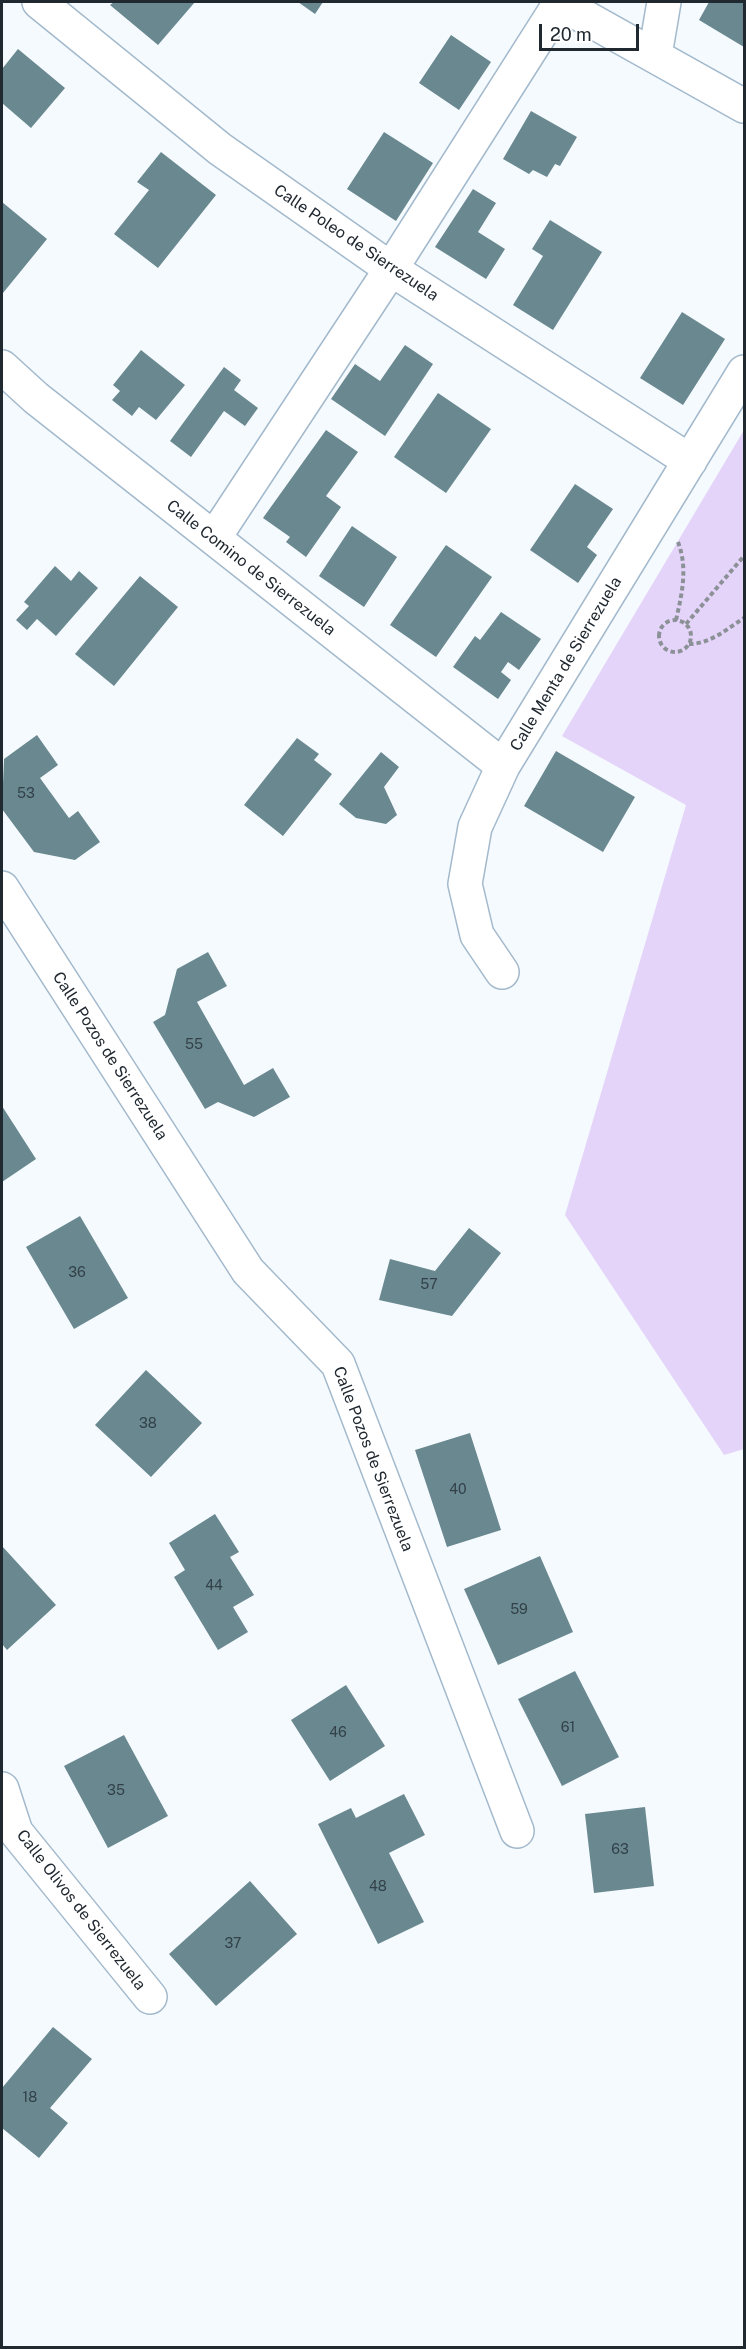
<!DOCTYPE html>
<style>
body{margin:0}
#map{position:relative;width:746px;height:2349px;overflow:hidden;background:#f5fafe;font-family:"Public Sans",sans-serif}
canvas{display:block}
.frame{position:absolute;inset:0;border:3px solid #202830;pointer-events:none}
.scale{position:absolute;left:539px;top:24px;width:100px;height:27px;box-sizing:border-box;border:3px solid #202830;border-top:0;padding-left:8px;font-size:18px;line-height:21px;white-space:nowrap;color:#202830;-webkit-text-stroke:4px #fff;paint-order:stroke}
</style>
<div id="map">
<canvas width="746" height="2349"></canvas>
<div class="frame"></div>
<div class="scale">20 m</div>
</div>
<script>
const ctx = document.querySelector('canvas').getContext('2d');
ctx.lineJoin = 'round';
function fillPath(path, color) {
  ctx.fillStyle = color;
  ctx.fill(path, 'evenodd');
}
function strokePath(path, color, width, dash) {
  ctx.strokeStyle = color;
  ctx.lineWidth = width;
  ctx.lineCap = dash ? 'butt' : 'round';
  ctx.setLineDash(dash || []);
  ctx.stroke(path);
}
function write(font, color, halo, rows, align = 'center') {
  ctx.font = font + ' "Public Sans",sans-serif';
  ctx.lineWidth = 4.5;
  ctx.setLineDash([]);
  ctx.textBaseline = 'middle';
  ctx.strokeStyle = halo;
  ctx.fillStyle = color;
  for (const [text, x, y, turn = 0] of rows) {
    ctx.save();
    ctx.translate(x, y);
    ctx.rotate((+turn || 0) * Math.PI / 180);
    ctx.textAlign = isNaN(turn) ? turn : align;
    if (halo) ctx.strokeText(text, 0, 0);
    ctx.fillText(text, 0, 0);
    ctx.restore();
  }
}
const green = new Path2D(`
 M744 430V1449L724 1455 565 1215 686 805 562 736Z`);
const building = new Path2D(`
 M114 2H195L158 45 110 5Z
 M298 2H323L315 14Z
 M709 2H744V47L699 20Z
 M451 35 491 62 459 110 419 83Z
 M18 49 65 88 31 128 2 103V69Z
 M531 111 577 137 560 166 555 164 547 177 533 170 529 174 503 159Z
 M384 132 433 163 396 221 347 189Z
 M161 152 216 195 158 268 114 234 149 190 137 182Z
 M473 189 496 203 478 232 505 249 486 279 435 247Z
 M2 202 47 239 3 293 2 291Z
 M550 220 602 252 553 330 513 305 543 256 532 249Z
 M682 312 725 339 683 405 640 378Z
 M405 345 433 364 385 436 331 399 355 364 380 381Z
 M141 350 185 385 156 420 139 407 132 416 112 400 120 391 113 385Z
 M224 367 241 380 234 390 258 408 245 426 224 411 191 457 170 441Z
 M438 393 491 429 446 493 394 457Z
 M326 430 358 452 326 496 341 507 306 557 286 542 290 537 263 518Z
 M575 484 613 509 587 547 597 555 578 583 530 550Z
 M352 526 397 557 364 607 319 576Z
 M446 545 492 577 436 657 390 625Z
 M55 566 71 581 79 571 98 588 56 636 37 619 27 630 16 620 29 606 24 602Z
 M140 576 178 607 114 686 75 654Z
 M501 612 541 639 519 670 508 662 501 672 511 680 498 699 453 667 475 636 480 640Z
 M37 735 58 765 40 778 69 818 78 811 100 842 75 860 34 852 2 809 4 759Z
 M297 738 319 754 314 760 332 774 283 836 244 805Z
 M556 751 635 797 603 852 524 806Z
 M381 752 399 767 384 787 397 815 386 824 356 818 339 804Z
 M208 952 227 986 197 1002 244 1085 273 1068 290 1097 254 1117 218 1102 205 1109 153 1022 165 1015 177 969Z
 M2 1106 36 1159 2 1182Z
 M80 1216 128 1298 74 1329 26 1247Z
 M469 1228 501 1253 452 1316 379 1300 390 1259 435 1271Z
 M146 1370 202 1423 151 1477 95 1425Z
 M470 1433 501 1530 447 1547 415 1450Z
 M215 1514 239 1552 230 1557 254 1595 233 1607 248 1632 218 1650 174 1577 185 1570 169 1543Z
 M2 1546 56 1605 7 1650 2 1644Z
 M540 1556 573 1632 498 1665 464 1589Z
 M575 1671 619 1757 562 1786 518 1699Z
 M346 1685 385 1746 330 1781 291 1720Z
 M124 1735 168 1816 108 1848 64 1766Z
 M404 1794 425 1835 389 1853 424 1922 378 1944 318 1824 351 1808 356 1818Z
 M645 1807 654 1886 594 1893 585 1814Z
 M250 1881 297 1934 216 2006 169 1954Z
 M53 2027 92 2059 50 2108 68 2123 39 2158 2 2128V2088Z`);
const path = new Path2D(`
 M676 620C682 594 688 568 678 542
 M659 636a16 16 0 1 1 32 0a16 16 0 1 1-32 0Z
 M686 624 744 556
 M689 644C710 644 727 629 744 618`);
const minor = new Path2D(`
 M39 2 220 149 391 269 690 461
 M558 2 744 106
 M655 55 664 2
 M2 367 36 398 503 766
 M214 538 391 269 560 3
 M2 888 248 1271 338 1364 517 1831
 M502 972 477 935 465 884 475 827 503 766 744 372
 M2 1789 16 1832 150 1997`);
const numberNames = [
 ["53",26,794],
 ["55",194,1045],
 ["36",77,1273],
 ["57",429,1285],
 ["38",148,1424],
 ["40",458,1490],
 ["44",214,1586],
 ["59",519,1610],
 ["61",568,1728],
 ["46",338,1733],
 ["35",116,1791],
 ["63",620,1850],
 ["48",378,1887],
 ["37",233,1944],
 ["18",30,2098]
];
const streetNames = [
 ["Calle Poleo de Sierrezuela",356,243,34],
 ["Calle Comino de Sierrezuela",251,568,38],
 ["Calle Menta de Sierrezuela",566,664,-59],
 ["Calle Pozos de Sierrezuela",110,1056,57],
 ["Calle Pozos de Sierrezuela",373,1459,69],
 ["Calle Olivos de Sierrezuela",81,1910,52]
];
fillPath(green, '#e5d4f9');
fillPath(building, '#698890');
strokePath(minor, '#a3b9cc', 36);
strokePath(path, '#8b9197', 4, [4.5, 3]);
strokePath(minor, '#fff', 33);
write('14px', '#324048', null, numberNames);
write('16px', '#202830', '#fff', streetNames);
</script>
